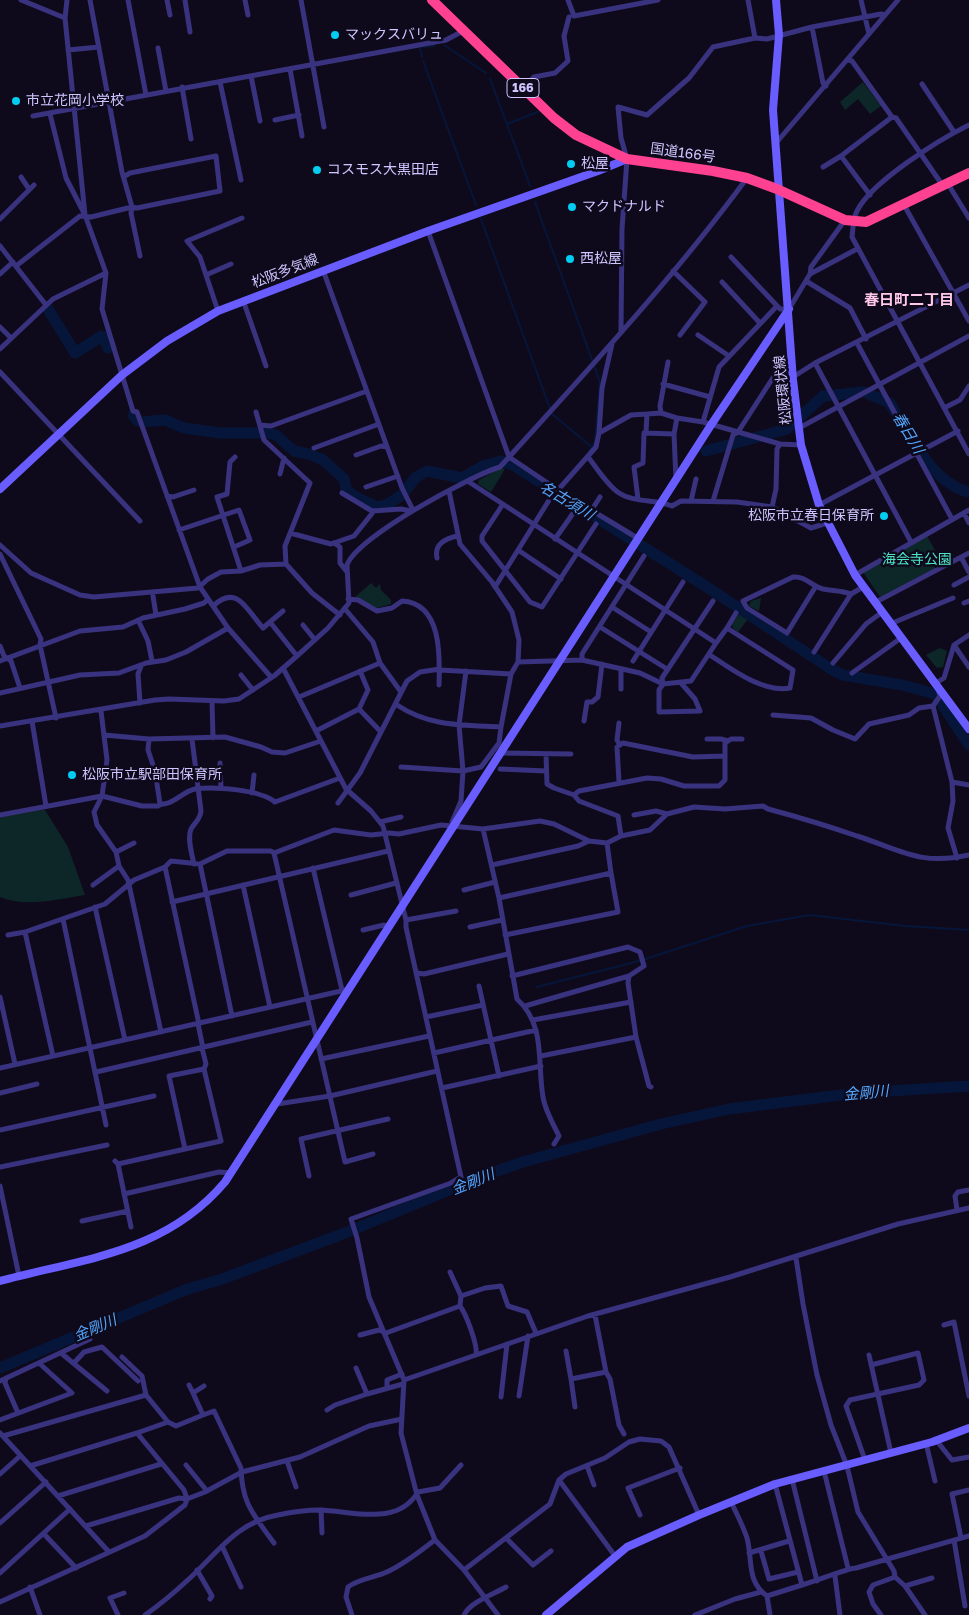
<!DOCTYPE html>
<meta charset="utf-8">
<style>
body{margin:0}
canvas{display:block;background:#0e0a1c}
</style>
<canvas width="969" height="1615"></canvas>
<script>
const ctx = document.querySelector('canvas').getContext('2d');
ctx.lineJoin = 'round';
function fillPath(path, color) {
  ctx.fillStyle = color;
  ctx.fill(path, 'evenodd');
}
function strokePath(path, color, width, dash) {
  ctx.strokeStyle = color;
  ctx.lineWidth = width;
  ctx.lineCap = dash ? 'butt' : 'round';
  ctx.setLineDash(dash || []);
  ctx.stroke(path);
}
function write(font, color, halo, rows, align = 'center') {
  ctx.font = font + ' "Golos Text","Noto Sans JP",sans-serif';
  ctx.lineWidth = 5;
  ctx.setLineDash([]);
  ctx.textBaseline = 'middle';
  ctx.strokeStyle = halo;
  ctx.fillStyle = color;
  for (const [text, x, y, turn = 0] of rows) {
    ctx.save();
    ctx.translate(x, y);
    ctx.rotate((+turn || 0) * Math.PI / 180);
    ctx.textAlign = isNaN(turn) ? turn : align;
    if (halo) ctx.strokeText(text, 0, 0);
    ctx.fillText(text, 0, 0);
    ctx.restore();
  }
}
const green = new Path2D(`
 M863 82 881 106 870 114 858 99 845 110 840 102Z
 M501 468 505 469 491 492 478 484 479 480Z
 M927 536 943 564 880 597 863 572Z
 M371 583 376 588 380 584 381 590 391 600V604L377 608 355 597Z
 M761 598 759 611 749 606 751 601Z
 M739 614 748 619 738 632 733 628 732 624Z
 M940 648 947 651 943 667 937 668 926 655Z
 M41 810H45L68 847 85 895C58 899 26 908 0 897V817Z`);
const stream = new Path2D(`
 M444 45 486 73
 M424 47 434 46
 M420 48 422 57
 M423 61 476 205
 M490 79 530 186
 M507 124 540 111
 M535 202 600 382 595 442 592 447
 M481 219 552 414 592 447 589 451
 M537 987 639 961 747 926 810 915 905 926 969 930`);
const river = new Path2D(`
 M48 309 75 353 102 336 108 348
 M133 415 138 421
 M143 422 165 420 184 428 220 433H268L276 435 294 451 309 454 323 460 344 479 346 489 354 496 377 507 386 505 402 495 416 477 427 471 462 478 483 466 501 461 513 465 707 587 831 669 843 675 902 685 935 694 969 745
 M905 428C920 453 939 485 969 492
 M706 451 787 429 823 396 864 392 890 403 895 412
 M0 1368 185 1290 222 1279 345 1233 483 1176 523 1162 661 1124 729 1109 857 1093 969 1086`);
const street = new Path2D(`
 M21 0 65 18
 M67 0 65 18 85 215 106 273 102 309 133 411 137 412 200 587 228 628 271 677
 M128 0 146 95
 M167 0 170 15
 M185 0 190 32
 M245 0 248 15
 M301 0 324 127
 M568 0 574 16 658 0
 M748 0 755 38
 M861 0 869 34
 M812 27 823 83 826 86
 M158 48 166 91
 M68 50 99 47
 M848 60 852 61 892 117 841 156 870 195
 M290 69 302 136
 M251 76 260 121
 M220 82 241 180
 M922 84 954 132
 M182 87 191 139
 M524 88 534 77 555 73 568 61 564 36 569 17
 M50 114 66 178 85 215
 M33 116 435 42 446 40 463 31
 M892 117 896 118 943 186
 M275 120 299 115
 M969 125C940 139 871 182 857 211 853 218 853 229 852 237L969 454
 M776 143 898 0
 M823 167 841 156
 M125 176 130 173 216 156 220 191 137 208 132 207 131 213 140 256
 M21 177 29 189
 M948 184 969 218
 M904 205 969 321
 M0 219 34 185
 M428 231 509 457 558 490 596 447 599 433 602 388 612 344
 M0 246 46 305
 M731 257 780 309H789L810 274 811 267 845 220
 M16 266 80 216 91 217 132 207 122 172 90 0
 M323 270 402 488 413 510
 M673 271 705 302 680 335
 M0 274 13 262
 M810 274 857 249
 M206 275 231 264
 M806 281 850 308 866 339
 M722 282 759 322
 M243 300 266 366
 M777 306 719 367 703 422 780 444 801 445
 M218 311 200 257 187 241 242 218
 M0 327 11 338
 M621 331 622 229 627 159 621 138 618 107 647 115 689 78 713 47 755 38 767 39 812 27 881 14 885 15
 M698 335 729 356
 M857 343 952 519
 M0 349 53 299 106 273
 M815 363 911 542
 M0 372 140 521
 M793 377 815 363 969 285
 M663 384 710 397
 M944 408 960 400 969 386
 M661 413 660 406 668 362
 M260 425 271 426 367 391
 M799 428 969 336
 M646 432 647 414 661 413 677 418
 M599 433 631 415 647 414
 M314 448 379 424
 M356 455 381 446 387 447
 M235 457 230 462 227 494 217 497 241 571
 M588 457C597 468 607 485 619 493 634 503 656 499 672 506L681 501 737 502 772 507 811 528 827 523
 M280 474 284 458
 M676 480 674 434 677 418 703 422
 M366 487 398 476
 M558 490 639 539
 M449 491 460 544 492 582 512 612 519 640 518 662 582 660 640 673 663 684 691 681 716 643 469 482
 M342 493 372 511 401 509 411 511
 M167 496 173 497 194 490
 M638 499 634 467 643 463 644 433 674 434
 M691 501 696 479
 M713 501 733 435 738 432 785 359
 M503 504 482 536V541L530 602 542 607 596 524
 M819 505 958 431
 M772 507 776 489 777 449 780 444
 M591 511 600 497
 M964 513 969 523
 M179 530 239 510 250 540 234 547
 M290 533 331 544 354 536 374 511
 M555 539 574 512
 M334 543 340 547V563L347 572
 M0 545 31 573 80 595 94 597 198 588 208 579 221 572 241 571 260 565 286 564 285 546 310 483 264 440 256 412
 M518 550 561 579
 M0 554 41 639 40 645 56 718
 M961 557 969 572
 M437 558C434 544 445 539 457 536
 M286 564 312 593 340 615
 M855 575 969 510
 M954 585 969 577
 M816 586 787 633 747 608 743 601 793 577C806 576 811 586 823 589 833 591 841 590 851 594L863 587
 M495 587 551 497
 M153 596 156 615
 M348 599 358 600 377 611 392 608 402 601C442 603 440 657 439 685
 M874 603 969 553
 M964 603 969 601
 M213 606C238 583 247 611 263 628L270 622
 M612 607 651 632
 M345 609 373 642 380 663
 M283 611 270 622 297 656
 M138 620 148 641 152 661
 M890 624 953 598
 M303 625 315 640
 M600 627 667 669
 M727 628 736 613
 M954 645 969 667
 M0 646 4 656 11 661 20 688
 M814 652 851 594
 M710 655C731 669 763 693 790 688L793 670 727 628 716 643
 M582 660V654L644 556
 M0 661 80 631 123 627 143 618 185 609 204 603 208 599
 M633 661 683 582
 M833 663 866 624 881 613
 M283 668 346 789 371 811 383 826 406 920V927L461 1177 451 1183 351 1219 357 1238 369 1297 404 1380 401 1433 417 1495 435 1540 464 1570 498 1615
 M440 670 511 674 518 662
 M852 673 901 638
 M241 675 253 690
 M681 683 695 699 700 711 659 712V690L663 684 662 678 713 601
 M621 689V670
 M0 693 80 675 119 673 146 663 166 660 186 652 228 628
 M299 697 380 663 401 692
 M212 701 213 738
 M140 703 138 674 141 666
 M397 705C430 727 463 725 501 727L499 743 481 767 463 771 461 801 452 822 455 825
 M933 706 952 782 953 801 948 828 957 858
 M359 709 368 690 360 671
 M773 715 811 718 833 730 855 739 869 724 909 715 919 708 933 706 940 696 936 683 944 678 954 645 969 635
 M32 721 46 806
 M584 721 587 702H592L598 697 602 664
 M619 723 617 740 620 745
 M0 726 155 700 169 699 224 701 239 699 274 676 297 656 328 628 349 603 347 565C357 537 470 476 500 467 585 373 672 280 747 178
 M501 727 511 674
 M316 731 359 709 381 732
 M104 735 149 739 225 737 261 747 272 752 285 753 321 741
 M149 739 148 750 155 771 160 804
 M192 739 201 811C200 820 195 822 191 829 187 838 192 855 194 864
 M707 739H721L728 741
 M501 753 571 754
 M546 754 547 784 554 788 574 795 579 791 647 778 661 779 684 786H719L725 780V756L693 757 623 743 617 747 619 782
 M725 756V743L731 739H742
 M220 763 221 788
 M401 767 463 771 459 725 466 671
 M500 769 546 771
 M952 782 969 785
 M252 793 254 775
 M574 795 579 801 618 816 621 836
 M338 803 360 773 407 681 420 672 440 669
 M0 815 102 796 107 760 101 711
 M634 815 656 811 667 814
 M380 822 401 817
 M483 829 499 898 517 999C546 1025 537 1062 543 1097 545 1110 553 1124 559 1136L554 1144
 M607 843 621 836 650 830 667 814 694 807 725 809 763 806 768 809C798 817 828 826 857 836 901 850 920 866 969 855
 M116 852 134 843
 M274 853 345 1162 373 1154
 M200 864 232 1016
 M492 865 578 846 589 841
 M165 867 199 1024
 M313 868 342 990
 M93 885 119 866
 M243 885 270 1007
 M464 890 495 882
 M351 895 396 883
 M499 898 611 873 618 912 505 935
 M172 902 388 851
 M95 907 125 1040
 M63 919 106 1125
 M406 920 456 911
 M470 927 502 920
 M363 930 384 925 389 927
 M25 932 53 1056
 M8 935 25 932 105 904 134 880 165 867 171 861 200 864 227 851H271L274 853 334 830 371 835 389 833 399 834 441 825 483 829 540 821 554 824 589 841 607 843 611 873
 M417 973 424 974 508 954
 M512 976 628 947 640 952 644 966 629 976 628 983 636 1037 649 1086 651 1087
 M479 986 499 1076
 M0 997 15 1064
 M525 1006 629 976
 M426 1017 483 1005
 M533 1020 631 1002
 M198 1024 203 1048
 M161 1032 128 880 119 866 116 852 97 825 94 812 102 796 142 806H158C162 803 163 805 168 803 177 800 185 791 195 789 214 786 261 790 275 802L340 778
 M434 1053 536 1030
 M541 1056 636 1037
 M321 1059 429 1036
 M0 1068 350 989
 M96 1072 312 1022
 M442 1088 541 1066
 M0 1093 37 1084
 M277 1104 330 1096 437 1071
 M0 1130 154 1096
 M185 1149 221 1141 204 1069 206 1064 202 1048
 M115 1161 118 1164 131 1227
 M118 1164 185 1149 169 1076 204 1069
 M0 1167 107 1145
 M309 1176 301 1139 388 1119
 M0 1186 19 1276
 M124 1194 219 1172 232 1173
 M957 1210 955 1196 958 1192 969 1190
 M82 1221 128 1211
 M796 1258 803 1304 817 1375 831 1425 847 1466 858 1512 894 1571 895 1577 905 1586 925 1615
 M461 1296 485 1288 501 1286 508 1306 527 1312 536 1333
 M460 1306C466 1314 478 1345 476 1355
 M595 1315 606 1372 610 1379 619 1425 624 1434
 M944 1325 954 1322 969 1396
 M360 1335 379 1330 386 1333 460 1306 461 1296 450 1272
 M566 1351 571 1379
 M61 1353 107 1391
 M869 1355 891 1453
 M122 1357 142 1376 146 1395
 M74 1363 84 1352 102 1347 138 1381
 M6 1378 5 1383 18 1413
 M404 1380 588 1316 730 1277 898 1224 969 1208
 M0 1381 90 1339
 M189 1385 193 1393
 M387 1387V1380L402 1374
 M367 1394 403 1384
 M519 1396 528 1336
 M501 1397 507 1344
 M575 1407 571 1379 606 1372
 M327 1410 335 1405 367 1394 356 1368
 M203 1415 214 1411 241 1468C242 1505 254 1515 274 1543
 M0 1420 72 1393 39 1363
 M168 1422 176 1426 203 1415 193 1393 204 1386
 M0 1433 109 1552
 M3 1436 146 1395 168 1422 137 1433
 M936 1440 952 1460 969 1457
 M926 1443 935 1481
 M865 1460 846 1406 850 1400 919 1385 924 1380 918 1353 871 1365
 M287 1461 296 1487
 M186 1465 207 1491
 M587 1466 594 1485
 M824 1471 848 1568
 M0 1474 20 1456
 M792 1479 817 1581
 M559 1480 615 1556
 M775 1484 802 1585C814 1582 848 1568 856 1568L969 1536
 M58 1496 161 1464
 M731 1502C737 1514 743 1526 747 1538 753 1560 746 1581 767 1596L770 1615
 M321 1510 322 1533
 M640 1515 628 1488 680 1468
 M0 1523 46 1482
 M86 1526 179 1498 187 1499 205 1492 242 1472 300 1457 369 1426 402 1419
 M44 1534 76 1568
 M961 1538 952 1494 969 1490
 M507 1539 533 1565 551 1551
 M954 1540 965 1606
 M222 1546 241 1587
 M761 1551 769 1579 798 1572
 M749 1553 789 1541
 M197 1570 212 1596 210 1599
 M464 1570 550 1504 559 1480 566 1474 605 1458 629 1442 640 1439 661 1441 669 1447 699 1515
 M0 1573 70 1509
 M835 1576 840 1615
 M905 1586 932 1578
 M30 1587 40 1615
 M767 1596 802 1585
 M0 1602 145 1536 185 1505 187 1499 184 1490 137 1433 30 1466
 M118 1615 110 1598 124 1593
 M145 1615C161 1604 176 1591 190 1578 218 1552 237 1522 278 1515 292 1512 305 1510 320 1510 353 1511 397 1527 418 1492L440 1488 461 1465
 M352 1615 346 1597 348 1587C360 1578 375 1578 389 1571 406 1563 420 1551 435 1540
 M464 1615C470 1602 494 1594 506 1587
 M695 1615 735 1599 761 1592
 M881 1615 873 1604 869 1592 873 1585 895 1577`);
const secondary = new Path2D(`
 M776 0 779 35 773 110 793 380 801 445 819 505 855 575 969 729
 M0 489 122 375 167 341 218 311 428 231 598 171 627 159
 M0 1281C85 1258 165 1253 225 1182L711 425 789 309
 M546 1615 627 1547 699 1515 775 1484 932 1442 969 1428`);
const highway = new Path2D(`
 M432 0 554 118 576 135 627 159 713 171 747 178 777 189 845 220 866 222 969 173`);
const markers = [
 [335,35,5,"#00cdf1"],
 [16,101,5,"#00cdf1"],
 [571,164,5,"#00cdf1"],
 [317,170,5,"#00cdf1"],
 [572,207,5,"#00cdf1"],
 [570,259,5,"#00cdf1"],
 [884,516,5,"#00cdf1"],
 [72,775,5,"#00cdf1"]
];
const shields = [
 [523,88,32]
];
const shieldNames = [
 ["166",523,88]
];
const poiNames = [
 ["マックスバリュ",345,35],
 ["市立花岡小学校",26,101],
 ["松屋",581,164],
 ["コスモス大黒田店",327,170],
 ["マクドナルド",582,207],
 ["西松屋",580,259],
 ["松阪市立春日保育所",874,516,"right"],
 ["松阪市立駅部田保育所",82,775]
];
const streetNames = [
 ["国道166号",683,153,8],
 ["松阪多気線",285,271,-21],
 ["松阪環状線",783,390,-96]
];
const parkNames = [
 ["海会寺公園",917,560]
];
const neighbourhoodNames = [
 ["春日町二丁目",909,300]
];
const waterNames = [
 ["春日川",908,433,59],
 ["名古須川",567,501,31],
 ["金剛川",866,1093,-5],
 ["金剛川",473,1182,-22],
 ["金剛川",95,1328,-23]
];
fillPath(green, '#0d2627');
strokePath(stream, '#06163a', 2);
strokePath(river, '#06163a', 11);
strokePath(street, '#39327e', 5);
strokePath(secondary, '#695dff', 8);
strokePath(highway, '#ff4192', 10);
for (const [x, y, r, color] of markers) {
  const dot = new Path2D();
  dot.arc(x, y, r, 0, 2 * Math.PI);
  ctx.fillStyle = color;
  ctx.fill(dot);
  strokePath(dot, '#0e0a1c', 2);
}
for (const [x, y, w] of shields) {
  const box = new Path2D();
  box.roundRect(x - w / 2, y - 9.5, w, 19, 4);
  ctx.fillStyle = '#0e0a1c';
  ctx.fill(box);
  strokePath(box, '#cfc6ff', 1);
}
write('bold 12px', '#cfc6ff', null, shieldNames);
write('14px', '#cfc6ff', '#0e0a1c', poiNames, 'left');
write('14px', '#cfc6ff', '#0e0a1c', streetNames);
write('14px', '#4ce4c6', '#0e0a1c', parkNames);
write('bold 15px', '#ffc8e8', '#0e0a1c', neighbourhoodNames);
write('italic 15px', '#54a7ff', '#0e0a1c', waterNames);
</script>
